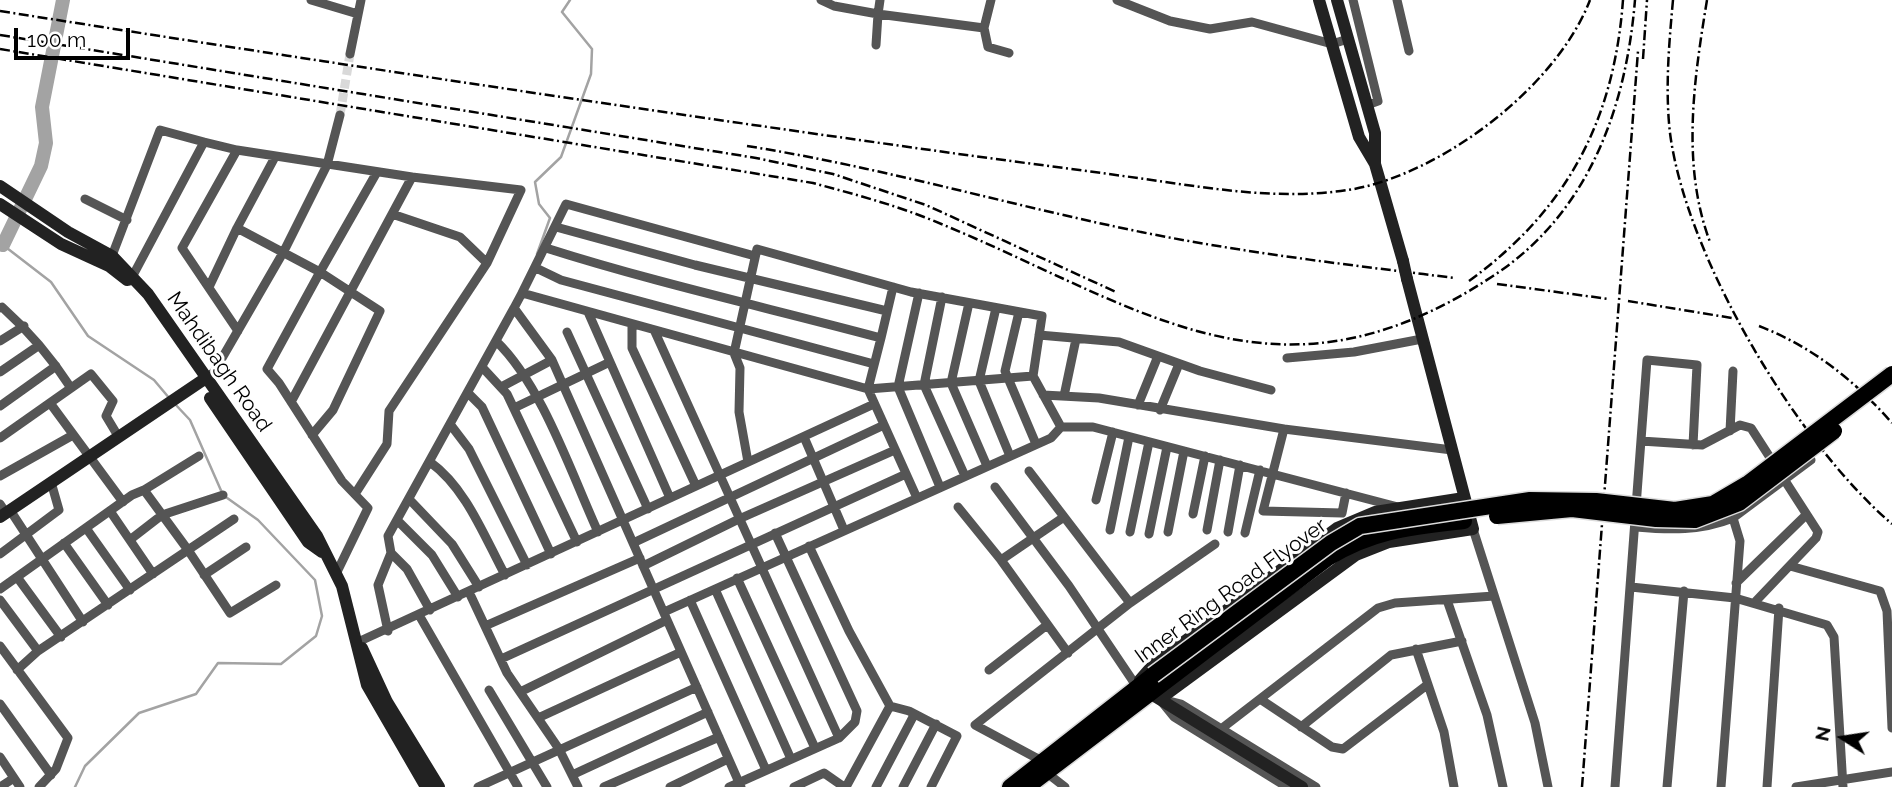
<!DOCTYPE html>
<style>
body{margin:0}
#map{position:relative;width:1892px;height:787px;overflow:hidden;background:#fff;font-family:Raleway,sans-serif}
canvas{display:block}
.north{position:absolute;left:1808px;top:703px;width:70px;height:70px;-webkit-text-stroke:5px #fff;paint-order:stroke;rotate:282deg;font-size:19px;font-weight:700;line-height:28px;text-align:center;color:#000}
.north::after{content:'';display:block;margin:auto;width:24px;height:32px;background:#000;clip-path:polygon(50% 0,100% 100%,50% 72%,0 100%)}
.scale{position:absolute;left:14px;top:28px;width:116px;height:32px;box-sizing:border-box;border:4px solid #000;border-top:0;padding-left:9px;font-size:21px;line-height:24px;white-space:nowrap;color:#000;-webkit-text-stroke:5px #fff;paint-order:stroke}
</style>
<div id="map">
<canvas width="1892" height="787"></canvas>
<div class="north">N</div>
<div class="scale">100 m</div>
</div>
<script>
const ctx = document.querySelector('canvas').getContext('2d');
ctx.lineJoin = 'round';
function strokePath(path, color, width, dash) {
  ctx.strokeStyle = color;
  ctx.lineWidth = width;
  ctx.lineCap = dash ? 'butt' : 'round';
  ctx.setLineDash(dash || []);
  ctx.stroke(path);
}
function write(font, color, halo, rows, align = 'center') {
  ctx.font = font + ' Raleway,sans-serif';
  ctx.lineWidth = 6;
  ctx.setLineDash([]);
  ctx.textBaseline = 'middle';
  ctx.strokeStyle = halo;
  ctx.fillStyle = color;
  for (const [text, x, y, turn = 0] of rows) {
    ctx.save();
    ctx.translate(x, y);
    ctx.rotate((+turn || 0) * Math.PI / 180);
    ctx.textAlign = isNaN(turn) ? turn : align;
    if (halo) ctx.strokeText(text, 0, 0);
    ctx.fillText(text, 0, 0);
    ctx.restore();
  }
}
const stream = new Path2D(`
 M3 245 51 282 88 336 154 380 170 399
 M537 254 550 218 539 204 535 182 561 157 591 74 592 49 562 12 570 0
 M75 787 85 766 139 713 196 694 218 663 281 664 316 636 322 616 315 580 258 520 223 495 190 420 175 404`);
const river = new Path2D(`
 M0 244 3 245 41 166 46 143 42 107 63 0`);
const streetTunnel = new Path2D(`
 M340 115 350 54`);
const street = new Path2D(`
 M311 0 358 14
 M821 0 834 6 878 14 876 45
 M880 0 878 14 984 28 991 0
 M1117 0 1170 21 1210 29 1252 22 1332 44 1348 39
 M1353 0 1378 101 1367 105
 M1397 0 1409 51
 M984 28 988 47 1009 53
 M350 54 361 0
 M204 142 237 150
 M85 199 127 220
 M392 214 460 237 487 263 521 190 412 177
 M556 227 695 265 887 311
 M237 228 275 157
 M546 248C656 283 769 308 881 338L893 287
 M110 261 160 130 204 142 130 281
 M536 268 561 280 874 364
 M209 287 237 228 320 272 267 369 279 383 342 481 368 508 336 574
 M522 293 566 204 755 256
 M919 293 898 387 940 487
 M942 297 924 385 965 476
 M969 303 951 383 987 466
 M0 308 2 307C30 332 51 357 71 388
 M996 308 979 381 1010 456
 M588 312 670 498
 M1019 312 1005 371 1036 444
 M632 325V348L696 486
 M238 331 182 248 237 150 412 177 291 402
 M567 332 648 509
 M655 332 839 738 729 787
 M1039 335 1119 342 1200 371 1271 390
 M881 338 868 389 917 498
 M0 341 24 326
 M496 341C542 385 571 473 598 532
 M1287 358 1354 352 1422 339
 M482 367 507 394 577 542
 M0 372 38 346
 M206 378 214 372 284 251 327 165 340 115
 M503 386 552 360
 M468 393 482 407 551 554
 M1043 395 1099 398 1284 429 1263 511 1342 513 1346 493
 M1064 396 1076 339
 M50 403 123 502
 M1138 405 1158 356
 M0 406 56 366
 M514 408 610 362
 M1160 410 1179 364
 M450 424 469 449 527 565
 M1061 427H1093L1398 507
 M1284 429 1452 450
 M1730 431 1733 371
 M312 435 333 410 380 311 320 272 377 172
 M804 437 844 530
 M0 438 91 374 113 401 106 416 118 436
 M1641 441 1702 445 1740 425 1751 428 1818 532 1816 538 1755 602
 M430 462C466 488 484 536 505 575
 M1029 471 1130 603
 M0 476 73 435
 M995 487 1069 586 1137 687
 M144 490 199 456
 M355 494 387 444 389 411 487 263
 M409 499 452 544 479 587
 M1096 500 1113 432
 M0 504 6 513
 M958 507 1001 560
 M10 510 83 622
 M110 511 153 574
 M1193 514 1205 456
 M1064 517 1001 560 1068 653
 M234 519 188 550 230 613 276 585
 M397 520 432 555 458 597
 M1636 527C1670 530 1700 531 1733 518L1811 460
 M86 528 130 590
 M1473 529 1535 723 1548 787
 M1110 530 1129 437
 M1207 530 1220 460
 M1130 532 1149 442
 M1168 532 1184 451
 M1228 532 1240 465
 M775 533 857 711 855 722 839 738
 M1245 533 1260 470
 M1149 534 1167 447
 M131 539 162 515 223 495
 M64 543 108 605
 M633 543 884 425
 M809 546 849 631 890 706
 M391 553 407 569 430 610
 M0 554 59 510 51 482
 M643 566 739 519 895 450
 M1790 566 1880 591 1887 611 1892 728
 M204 575 246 547
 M17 577 61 637
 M737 578 815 748
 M1736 583 1806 515
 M1631 587 1735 598 1827 625 1834 637 1843 787
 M0 589 132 495 144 490 188 550 38 651 0 600
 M715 589 791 759
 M469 592 507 673 559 749 578 787
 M690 600 766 770
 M1447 600 1487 715 1503 787
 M664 612 1051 438 1061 427 1033 376
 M419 615 518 787
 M485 626 640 558
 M388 631 378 585 391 553 388 536 514 308
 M358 642 874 404
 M0 646 68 738 56 769 39 787
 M1416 649 1444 732 1454 787
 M501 659 906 474
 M17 670 38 651
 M989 670 1047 625
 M489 690 547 787
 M520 692 667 620
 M1260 699 1332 747 1343 749 1427 685
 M1165 700 1181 704 1316 787
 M1161 701 1174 717 1287 787
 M0 704 51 775
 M890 706 909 711 957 736 931 787
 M538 718 681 652
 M1301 727 1391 655 1462 641
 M1221 729 1378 608 1395 603 1494 596
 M0 757 20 787
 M1042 761 975 725 1130 603 1215 544
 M1047 773 1065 787
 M572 775 708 712
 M0 787 14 778
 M478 787 697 687
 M604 787 719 737
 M670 787 728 759
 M741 787 552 360 514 308 522 293 868 389 1033 376 1042 316 911 292 757 249 734 353 740 368 739 412 748 462
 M794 787 824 773 844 787
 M846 787 890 706
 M876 787 914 715
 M903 787 936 724
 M1615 787 1647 360 1697 365 1693 445
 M1667 787 1684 591
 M1721 787 1740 541 1733 518
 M1767 787 1779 608
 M1796 787 1892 772`);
const secondary = new Path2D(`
 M1319 0 1359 137 1375 164 1403 261
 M1337 0 1375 133V163
 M0 186 68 232 112 256 148 294 317 536 342 586 367 685 426 787
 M0 204 61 244 109 266 127 280
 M210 398 308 542 322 552
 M0 517 206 378
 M362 648 387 702 439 787
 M1140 680 1154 664 1337 528 1375 512 1464 498
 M1156 697 1302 787
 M1160 699 1356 555 1389 542 1473 529 1407 279`);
const highway = new Path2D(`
 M1010 787 1153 675
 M1027 787 1328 558C1373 530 1412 527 1464 521`);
const rail = new Path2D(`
 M1673 0C1669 44 1665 89 1670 133 1686 257 1797 443 1892 524
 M1707 0C1694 79 1681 165 1710 242
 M0 11C317 61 635 109 952 153 1016 162 1081 170 1145 179 1214 189 1284 201 1354 189 1444 172 1557 86 1590 0
 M0 35 756 158 833 174 926 205 1116 292
 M0 49 813 183C850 193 888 203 924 217 1134 300 1270 423 1493 276 1588 214 1626 109 1635 0
 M1643 59 1647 0
 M747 146C880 167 1009 205 1141 232 1245 253 1350 265 1455 278
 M1469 281C1568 209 1614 120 1623 0
 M1497 284 1609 299
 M1628 301 1732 318
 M1759 326C1813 347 1854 380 1892 423
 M1582 787 1638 51`);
const secondaryBridge = new Path2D(`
 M1403 261 1407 279`);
const highwayBridge = new Path2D(`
 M1497 516 1572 509 1656 519 1695 520 1739 503 1834 431
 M1153 675 1331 543 1360 526 1530 500 1596 501 1675 510 1713 504 1747 484 1892 374`);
const streetNames = [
 ["Mahdibagh Road",219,362,55],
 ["Inner Ring Road Flyover",1231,591,-36]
];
strokePath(stream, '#a3a3a3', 2.5);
strokePath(river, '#a3a3a3', 14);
strokePath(streetTunnel, '#d9d9d9', 9, [9, 4.5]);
strokePath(highway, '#dbdbdb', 19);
strokePath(street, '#555', 9);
strokePath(secondary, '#222', 12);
strokePath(highway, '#000', 16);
strokePath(rail, '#000', 2.5, [10, 3.5, 2, 3.5]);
strokePath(highwayBridge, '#dbdbdb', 19, []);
strokePath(secondaryBridge, '#222', 12);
strokePath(highwayBridge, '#000', 16);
write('21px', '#000', '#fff', streetNames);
</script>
